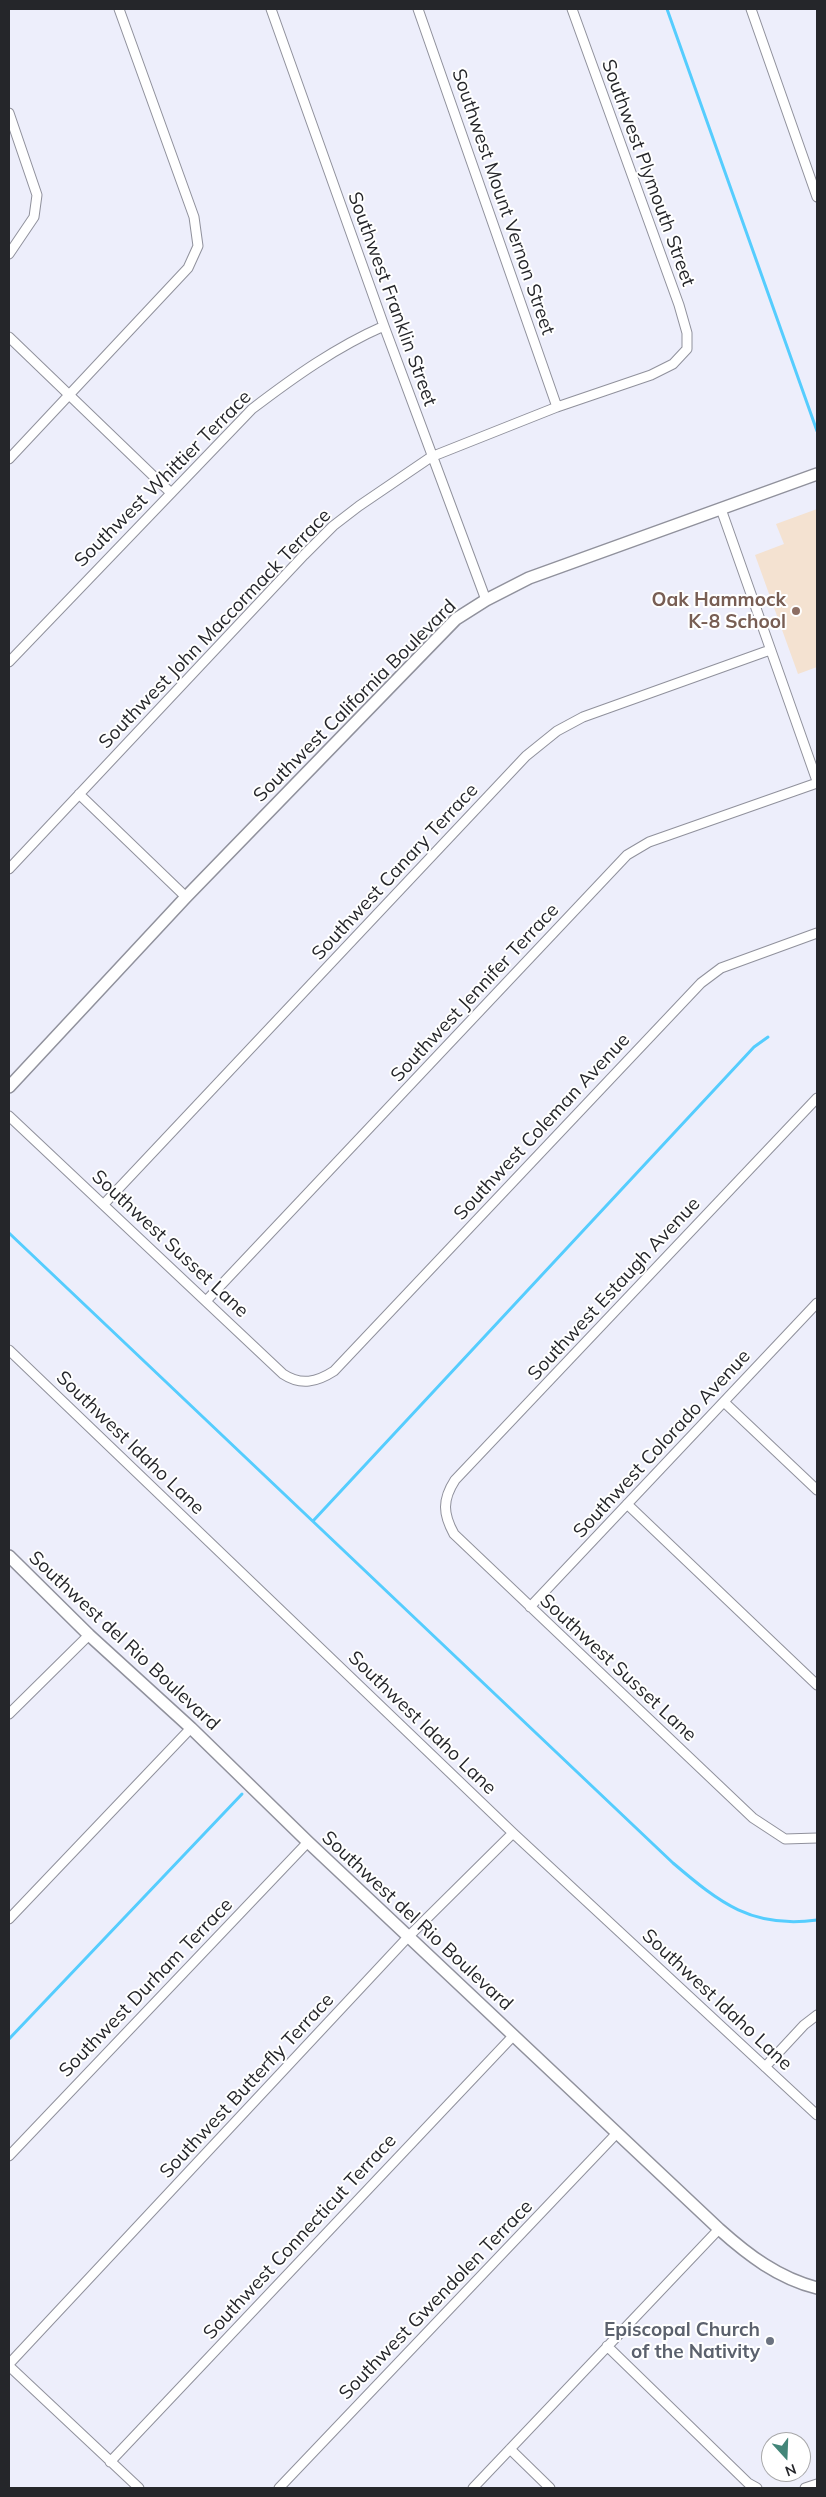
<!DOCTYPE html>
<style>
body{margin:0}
#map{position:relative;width:826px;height:2497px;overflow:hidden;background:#edeefb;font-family:Mulish,sans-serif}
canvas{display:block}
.frame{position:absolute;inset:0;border:10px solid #25262a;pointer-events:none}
.north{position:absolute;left:761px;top:2432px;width:50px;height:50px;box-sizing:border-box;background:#fff;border:1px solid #a8a8aa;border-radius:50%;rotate:160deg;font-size:14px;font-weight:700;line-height:20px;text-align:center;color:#25262a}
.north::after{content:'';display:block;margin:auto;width:18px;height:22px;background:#438679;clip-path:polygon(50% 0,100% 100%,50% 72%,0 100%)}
</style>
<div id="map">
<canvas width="826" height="2497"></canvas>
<div class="frame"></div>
<div class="north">N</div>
</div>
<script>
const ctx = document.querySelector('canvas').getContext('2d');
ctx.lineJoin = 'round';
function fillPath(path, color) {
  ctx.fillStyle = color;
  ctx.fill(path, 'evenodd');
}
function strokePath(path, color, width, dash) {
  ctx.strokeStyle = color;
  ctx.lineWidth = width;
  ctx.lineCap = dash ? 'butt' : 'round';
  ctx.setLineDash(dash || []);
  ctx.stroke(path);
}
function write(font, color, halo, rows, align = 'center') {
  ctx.font = font + ' Mulish,sans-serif';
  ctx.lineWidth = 4;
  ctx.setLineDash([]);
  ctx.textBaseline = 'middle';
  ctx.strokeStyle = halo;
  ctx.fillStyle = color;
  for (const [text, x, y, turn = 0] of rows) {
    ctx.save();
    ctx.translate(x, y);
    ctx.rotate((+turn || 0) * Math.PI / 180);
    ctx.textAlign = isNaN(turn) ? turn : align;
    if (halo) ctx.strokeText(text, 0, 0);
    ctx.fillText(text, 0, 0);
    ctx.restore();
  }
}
const education = new Path2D(`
 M817 509V667L798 674 755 555 784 544 776 524Z`);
const stream = new Path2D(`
 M667 9 817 431
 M9 1233 673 1863C720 1903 752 1929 817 1920
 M313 1521 754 1047 768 1037
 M9 2039 242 1794`);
const minor = new Path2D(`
 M271 9 384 326 486 600
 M418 9 557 407
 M751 9 817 197
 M9 113 37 195 34 217 9 254
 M9 337 170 492
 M9 459 188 268 198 246 194 217 119 9
 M721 509 817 781
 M9 662 252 409C294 377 336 347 384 326
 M79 794 186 897
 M9 869 304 555 333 526 359 506 431 457 557 407 651 375 673 364 687 349V333L679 305 572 9
 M817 1098 455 1480C442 1500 443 1514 454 1534L753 1818 785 1839 817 1838
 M9 1116 283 1374C301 1386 317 1382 334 1371L701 983 721 968 817 933
 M104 1204 526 756 557 731 583 717 770 650
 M206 1301 627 855 649 842 817 783
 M9 1350 513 1833 817 2115
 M724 1402 817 1490
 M627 1504 817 1685
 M530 1607 817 1303
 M9 1714 89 1635
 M9 1919 191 1728
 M765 2067 804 2025 817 2015
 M9 2156 308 1842
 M607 2346 748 2483 757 2488
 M9 2364 408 1937 513 1833
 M9 2366 139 2488
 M510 2449 550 2488
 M110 2462 514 2035
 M279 2488 617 2133
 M473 2488 719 2229
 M805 2488 817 2484`);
const tertiary = new Path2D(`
 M9 1087 186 897 456 619 486 600 529 578 817 474
 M9 1556 89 1635 191 1728 308 1842 719 2229C748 2255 778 2278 817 2288`);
const markers = [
 [796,611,5,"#8d6e63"],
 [770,2341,5,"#6b7280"]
];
const streetNames = [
 ["Southwest Plymouth Street",648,173,70],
 ["Southwest Mount Vernon Street",503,202,71],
 ["Southwest Franklin Street",392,299,70],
 ["Southwest Whittier Terrace",163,479,-45],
 ["Southwest John Maccormack Terrace",215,629,-46],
 ["Southwest California Boulevard",355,701,-45],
 ["Southwest Canary Terrace",395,872,-47],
 ["Southwest Jennifer Terrace",475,993,-47],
 ["Southwest Coleman Avenue",542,1127,-47],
 ["Southwest Susset Lane",170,1244,43],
 ["Southwest Estaugh Avenue",614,1289,-47],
 ["Southwest Idaho Lane",130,1443,44],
 ["Southwest Colorado Avenue",662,1444,-47],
 ["Southwest del Rio Boulevard",124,1641,43],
 ["Southwest Susset Lane",618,1668,43],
 ["Southwest Idaho Lane",422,1723,44],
 ["Southwest del Rio Boulevard",417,1921,43],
 ["Southwest Durham Terrace",146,1988,-46],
 ["Southwest Idaho Lane",717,2000,43],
 ["Southwest Butterfly Terrace",247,2086,-47],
 ["Southwest Connecticut Terrace",300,2237,-47],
 ["Southwest Gwendolen Terrace",436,2300,-46]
];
const educationNames = [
 ["Oak Hammock",786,600],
 ["K-8 School",786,622]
];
const worshipNames = [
 ["Episcopal Church",760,2330],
 ["of the Nativity",760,2352]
];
fillPath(education, '#f4e2d1');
strokePath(stream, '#55cdfe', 3);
strokePath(minor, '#90919c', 11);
strokePath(tertiary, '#90919c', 14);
strokePath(minor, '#fff', 9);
strokePath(tertiary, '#fff', 11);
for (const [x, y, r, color] of markers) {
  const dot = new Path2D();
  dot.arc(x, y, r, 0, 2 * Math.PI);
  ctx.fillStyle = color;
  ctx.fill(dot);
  strokePath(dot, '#fff', 2);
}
write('19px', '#25262a', '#fff', streetNames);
write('bold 19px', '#785e54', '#fff', educationNames, 'right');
write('bold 19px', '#5b616d', '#fff', worshipNames, 'right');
</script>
